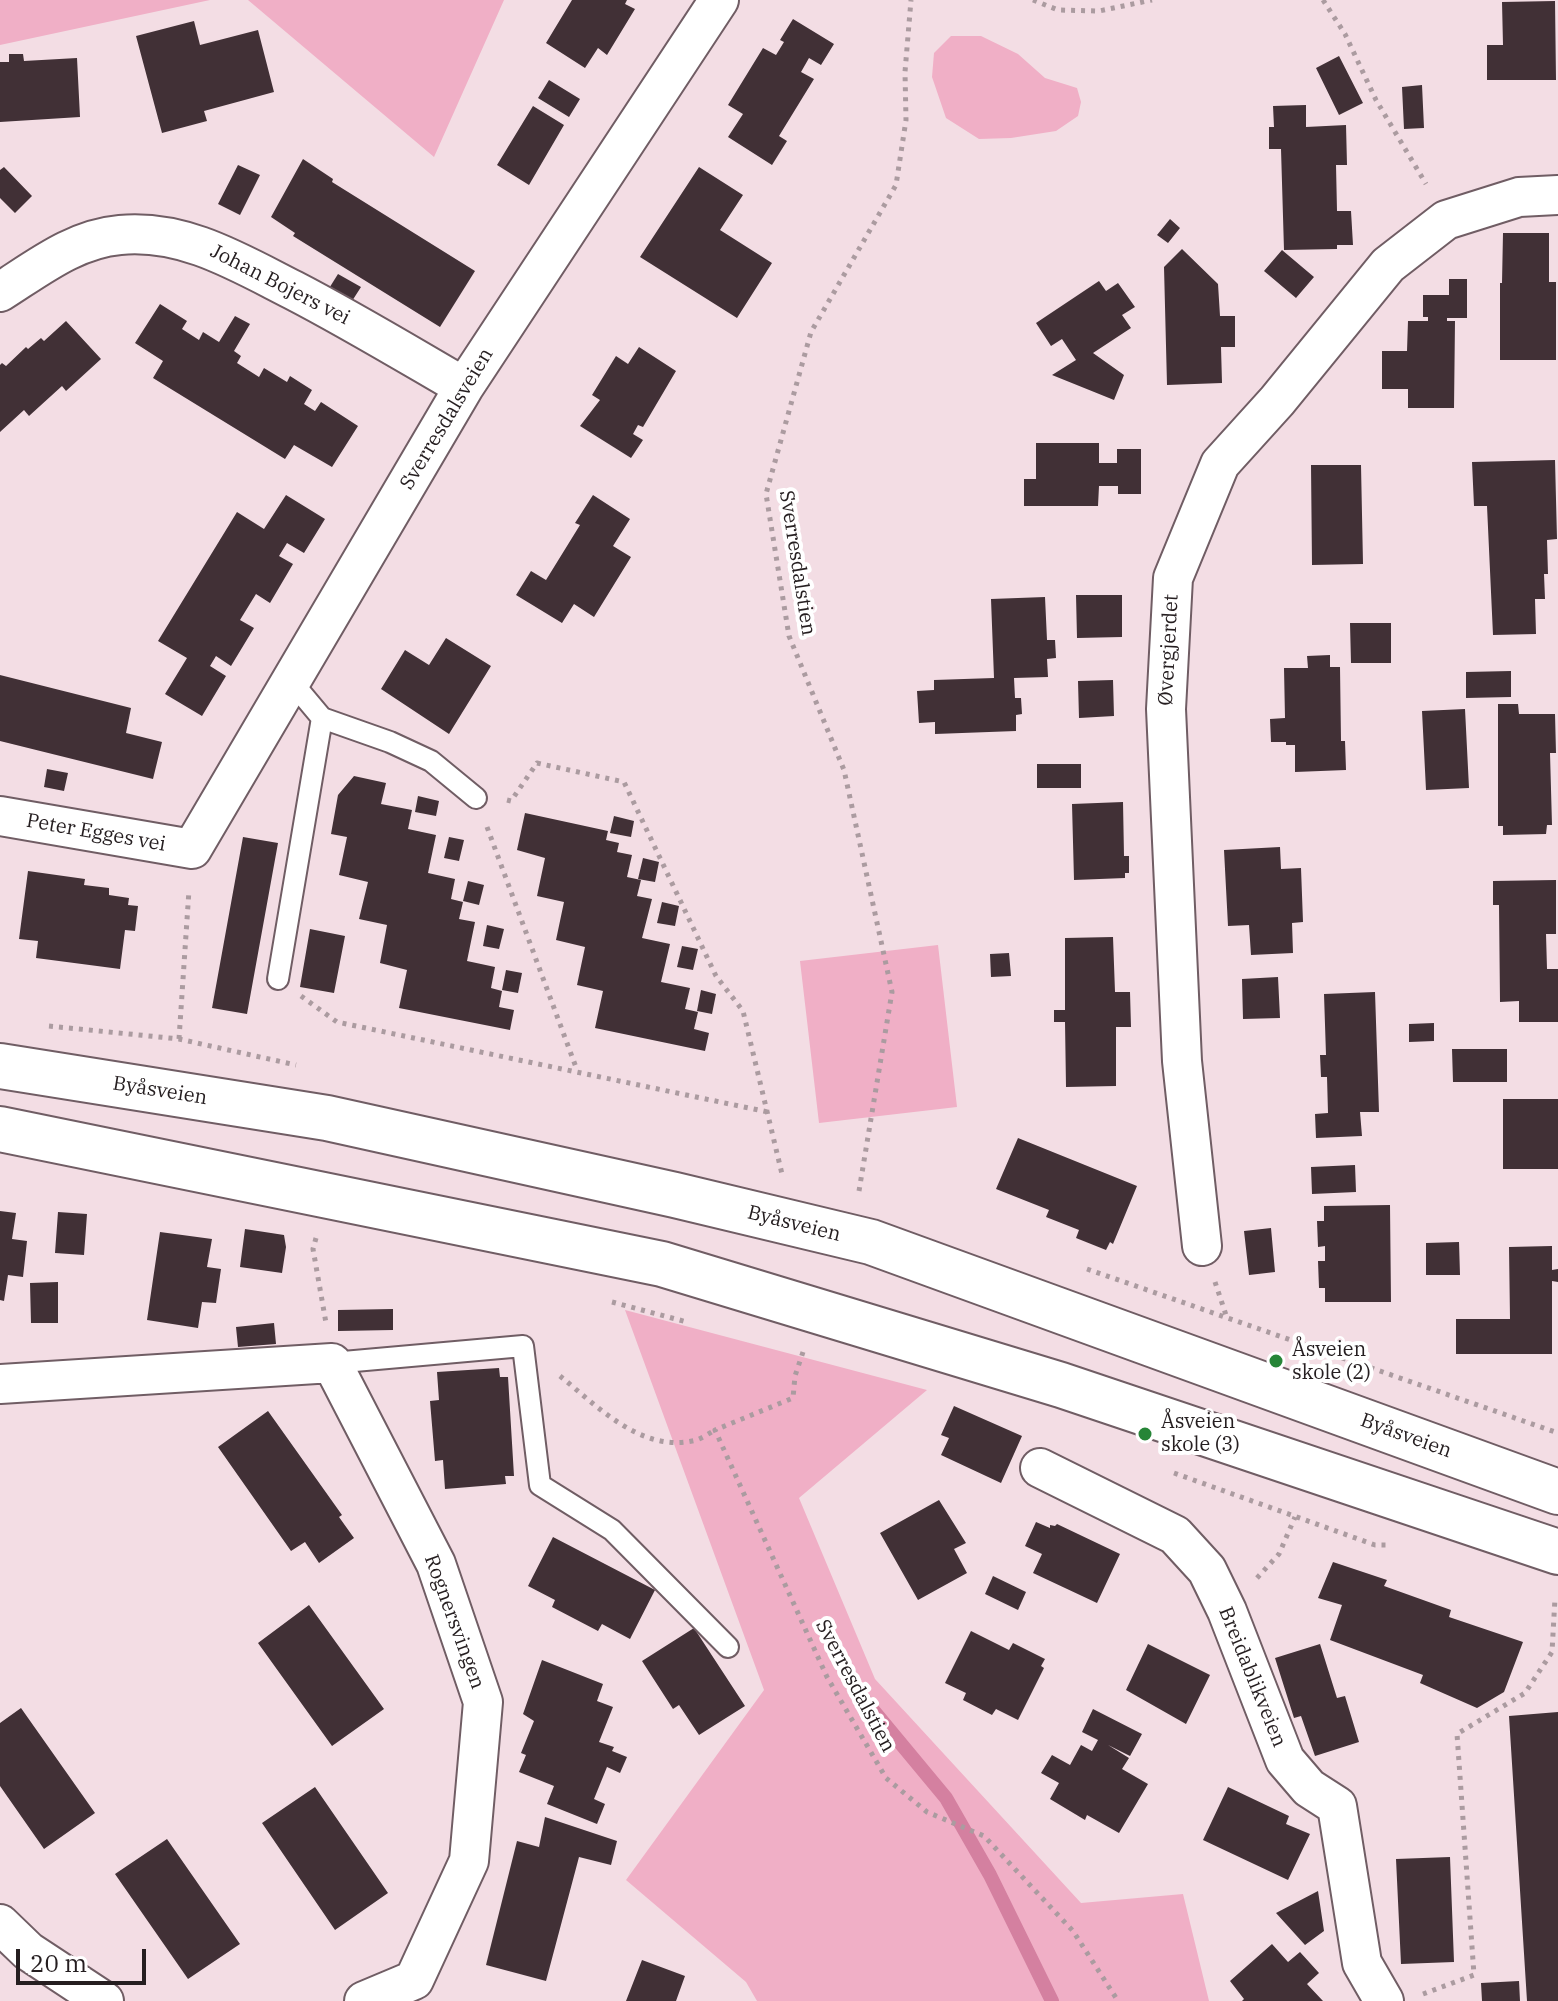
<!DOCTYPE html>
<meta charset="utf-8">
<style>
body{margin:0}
#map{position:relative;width:1558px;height:2001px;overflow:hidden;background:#f3dde4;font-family:"IBM Plex Serif",serif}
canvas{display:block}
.scale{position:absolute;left:16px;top:1949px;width:130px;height:36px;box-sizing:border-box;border:4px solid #251e20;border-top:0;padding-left:10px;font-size:24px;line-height:28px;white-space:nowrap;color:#251e20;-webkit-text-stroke:6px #fff;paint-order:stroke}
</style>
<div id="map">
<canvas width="1558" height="2001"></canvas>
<div class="scale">20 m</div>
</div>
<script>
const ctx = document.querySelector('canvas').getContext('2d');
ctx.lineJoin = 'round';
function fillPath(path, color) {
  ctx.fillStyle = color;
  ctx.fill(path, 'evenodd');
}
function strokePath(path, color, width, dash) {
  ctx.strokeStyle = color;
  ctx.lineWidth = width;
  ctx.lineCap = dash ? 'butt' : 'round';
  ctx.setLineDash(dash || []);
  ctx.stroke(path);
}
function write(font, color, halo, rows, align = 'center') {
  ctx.font = font + ' "IBM Plex Serif",serif';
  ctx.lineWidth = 8;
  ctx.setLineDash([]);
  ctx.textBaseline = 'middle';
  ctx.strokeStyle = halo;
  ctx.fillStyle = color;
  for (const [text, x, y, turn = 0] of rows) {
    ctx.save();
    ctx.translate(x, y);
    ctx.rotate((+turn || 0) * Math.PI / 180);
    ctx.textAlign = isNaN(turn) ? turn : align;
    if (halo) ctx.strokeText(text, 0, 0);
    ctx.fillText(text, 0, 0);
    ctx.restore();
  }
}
const green = new Path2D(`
 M0 0H210L0 45Z
 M248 0H504L434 157Z
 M951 36H981L1018 54 1045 78 1077 88 1081 102 1078 116 1056 131 1011 138 979 139 946 118 932 77 934 53Z
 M938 945 957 1107 819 1123 800 961Z
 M625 1310 927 1390 799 1498 875 1679 1081 1903 1183 1894 1209 2001H757L746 1982 626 1880 764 1690Z`);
const stream = new Path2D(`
 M863 1698 946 1798 990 1875 1052 2001`);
const building = new Path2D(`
 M572 0H627L625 4 635 9 607 55 598 48 585 68 546 43Z
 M1555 1 1556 80H1487V45H1503L1502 2Z
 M793 19 834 44 821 65 809 58 801 72 814 79 779 136 787 141 772 165 728 137 743 114 728 105 763 48 776 55 784 42 780 40Z
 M194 21 200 45 258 30 274 92 204 111 207 121 162 133 136 36Z
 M9 54H23L24 61 77 58 80 117 0 122V62H9Z
 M1339 56 1363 103 1339 115 1316 68Z
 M549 80 580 99 569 117 538 98Z
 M1422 85 1424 128 1404 129 1402 87Z
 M1306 105V127L1346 125 1347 165H1336L1337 211H1351L1353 245H1337V249L1284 250 1281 149H1269V127H1274L1273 106Z
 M533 106 564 125 529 185 497 165Z
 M303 159 333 179 332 182 475 271 440 327 293 236 295 233 271 217Z
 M238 165 260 175 240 215 218 204Z
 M4 167 32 196 15 213 0 198V170Z
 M699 167 743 195 720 230 772 263 737 318 640 257Z
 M1170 219 1180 228 1168 243 1157 235Z
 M1503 233H1549V282H1556V360H1500V283H1502Z
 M1182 249 1218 284 1220 316H1235V347H1221L1222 383 1167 385 1164 267Z
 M1282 250 1314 277 1296 298 1264 271Z
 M338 274 361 287 345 312 323 298Z
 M1449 279H1467V318H1447V321H1455L1454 408H1408V389H1382V351H1407L1408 321H1428V317H1423V295H1449Z
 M1099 281 1106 291 1118 283 1135 307 1122 315 1131 328 1093 353 1124 375 1114 400 1052 375 1076 360 1062 339 1051 346 1036 323Z
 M160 304 187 321 182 329 199 340 203 332 219 342 235 316 250 324 234 351 241 356 237 363 259 377 264 368 287 382 290 376 312 390 304 404 315 411 321 402 358 426 332 467 294 445 285 459 153 378 163 361 135 343Z
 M66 321 101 359 66 391 62 386 29 416 24 410 0 432V365L2 363 6 366 26 347 28 349 41 338 44 341Z
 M639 347 676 371 643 427 638 425 633 434 643 440 631 458 580 426 600 400 592 395 616 356 628 364Z
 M1036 443H1099V463H1117V449H1141V494H1118V486H1099L1098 506H1024V479H1036Z
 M1555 460 1557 539 1547 540 1548 574H1544L1545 599H1535L1536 634 1493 635 1487 506H1474L1472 462Z
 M1311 465H1361L1363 564 1312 565Z
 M286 495 325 519 304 553 287 543 279 556 293 564 270 603 256 594 240 620 254 628 231 666 216 656 210 666 226 676 202 716 165 694 187 658 158 641 237 512 264 529Z
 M593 495 630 519 613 546 631 557 594 617 574 604 562 623 516 595 531 571 546 580 580 525 575 523Z
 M1076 595H1122V637L1077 638Z
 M1045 597 1047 640H1055L1056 658 1047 659 1048 677 1014 678 1015 698H1021L1022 714 1016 715V731L935 734V722L919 723 917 691 934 690V680L994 678 991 599Z
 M1350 623H1391V663H1351Z
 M446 638 491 666 449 734 381 689 405 650 429 665Z
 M1330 655V667H1340L1341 741H1345L1346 770 1295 772V745H1286V742H1271L1270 719 1285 718 1284 668H1308L1307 656Z
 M1511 671V697L1466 698V672Z
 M0 675 131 708 126 733 162 742 153 779 0 741Z
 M1113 680 1114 716 1079 718 1078 681Z
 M1498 704H1518L1519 714H1555L1556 753H1550L1552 825H1547L1546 834 1503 835V826H1498Z
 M1465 709 1469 788 1426 790 1422 711Z
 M1037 764H1081V788H1037Z
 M47 769 68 773 64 791 44 787Z
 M354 776 386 783 381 804 412 810 408 829 436 835 428 873 455 879 451 899 463 902 459 919 475 922 467 961 495 967 491 988 502 991 499 1007 514 1010 510 1030 399 1008 407 970 380 963 387 925 359 919 368 882 339 875 347 837 331 834 338 795Z
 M418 796 439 801 436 816 415 812Z
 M1123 802 1124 856H1129V873H1125V878L1074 880 1072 804Z
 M525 813 608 831 606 840 619 843 617 852 632 855 627 877 641 880 637 896 652 899 642 938 670 944 661 982 690 988 685 1009 698 1012 694 1029 709 1033 705 1051 595 1028 603 991 577 985 585 947 556 940 564 902 537 896 545 858 517 850Z
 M614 816 634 821 631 837 610 833Z
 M243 837 278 843 247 1014 212 1008Z
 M449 837 464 840 459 861 444 858Z
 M1280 847 1281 869 1301 868 1303 922 1292 923 1293 953 1251 955 1249 925 1228 926 1224 850Z
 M643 858 659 862 655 882 638 879Z
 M28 871 85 879 84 885 109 888V895L129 898 128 905 138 906 135 931 125 930 120 969 36 958 38 941 19 939Z
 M1556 880V934H1546L1547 969H1558V1022H1519V1001L1500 1002 1499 905H1493V881Z
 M468 881 484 885 479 905 463 901Z
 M662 902 679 906 675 926 657 923Z
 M487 925 504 929 499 949 483 946Z
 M310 929 345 936 334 993 300 987Z
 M1113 937 1115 992H1130L1131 1027H1116V1086L1066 1087 1065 1022H1054V1010H1065V938Z
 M682 946 698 949 693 970 677 967Z
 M1009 953 1011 976 991 977 990 954Z
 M506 970 522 973 518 993 502 990Z
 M1278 977 1280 1018 1243 1019 1242 979Z
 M701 990 716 994 712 1014 697 1011Z
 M1375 992 1379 1112H1360L1362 1136 1316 1138 1315 1114 1328 1113 1327 1077H1321L1320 1055H1326L1324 994Z
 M1434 1023V1041L1409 1042V1024Z
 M1452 1049H1507V1082H1453Z
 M1503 1099H1558V1169H1503Z
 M1018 1138 1137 1186 1113 1244 1110 1242 1106 1250 1076 1238 1079 1230 1046 1217 1049 1210 996 1189Z
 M1355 1165 1356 1192 1312 1194 1311 1167Z
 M1390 1205 1391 1302H1325V1288H1319L1318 1261H1325V1246L1318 1247 1317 1221H1324V1206Z
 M0 1211 16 1213 12 1239 27 1241 23 1277 8 1275 4 1301 0 1300Z
 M58 1212 87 1214 84 1255 55 1253Z
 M1271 1228 1275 1272 1249 1275 1244 1231Z
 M245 1229 284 1235 286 1247 282 1273 240 1267Z
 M160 1232 212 1239 207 1267 221 1269 216 1303 202 1302 198 1328 147 1320Z
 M1459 1242 1460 1275H1426V1243Z
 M1552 1246V1270L1558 1269V1282L1552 1281V1354H1456V1319H1510L1509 1247Z
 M58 1282V1323H31L30 1283Z
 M393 1309V1330L338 1331V1310Z
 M274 1323 276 1344 238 1347 236 1327Z
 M499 1368 500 1377H508L514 1476H505L506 1484 445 1489 443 1460 435 1461 430 1401 439 1400 437 1372Z
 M954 1406 1022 1436 1001 1483 941 1455 949 1438 941 1435Z
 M268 1411 342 1515 339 1517 354 1538 319 1563 305 1542 291 1551 218 1447Z
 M939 1500 966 1543 954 1549 967 1573 918 1600 880 1533Z
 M1036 1522 1050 1528V1525L1055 1526 1057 1524 1120 1554 1097 1603 1033 1573 1042 1554 1025 1546Z
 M553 1537 655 1590 630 1639 602 1624 598 1631 552 1607 555 1600 528 1586Z
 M1333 1562 1387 1580 1384 1586 1451 1610 1449 1617 1523 1642 1504 1692 1477 1708 1420 1683 1423 1675 1330 1640 1342 1605 1318 1598Z
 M993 1576 1026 1592 1018 1610 985 1594Z
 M309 1605 384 1709 332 1746 258 1643Z
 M694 1628 745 1706 699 1735 679 1705 673 1709 642 1661Z
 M971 1631 1009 1650 1013 1643 1045 1659 1041 1666 1044 1668 1018 1720 996 1709 992 1715 963 1700 966 1693 945 1683Z
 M1148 1644 1210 1675 1186 1724 1126 1690Z
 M1320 1644 1337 1698 1345 1696 1359 1742 1315 1756 1301 1716 1294 1718 1275 1658Z
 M542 1660 603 1684 597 1701 613 1707 599 1742 614 1747 612 1751 627 1757 620 1773 607 1767 594 1799 605 1804 597 1824 547 1804 554 1786 519 1772 526 1755 521 1753 534 1721 523 1714Z
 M21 1708 95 1813 44 1849 0 1786V1723Z
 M1093 1709 1142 1734 1130 1756 1108 1745 1129 1758 1122 1769 1148 1784 1119 1833 1087 1815 1085 1820 1050 1799 1059 1783 1041 1773 1052 1755 1070 1765 1081 1745 1092 1751 1098 1740 1082 1732Z
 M1558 1712V2001H1527L1509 1716Z
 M315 1787 388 1893 335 1930 262 1823Z
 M1228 1787 1289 1816 1286 1824 1310 1834 1288 1880 1203 1840Z
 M545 1817 617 1841 611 1865 579 1857 546 1981 486 1965 517 1841 539 1847Z
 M167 1839 240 1944 188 1979 115 1874Z
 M1450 1857 1454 1962 1401 1964 1396 1859Z
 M1318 1891 1324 1931 1305 1945 1276 1913Z
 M1272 1944 1288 1962 1300 1952 1319 1973 1307 1984 1323 2001H1242L1244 1999 1230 1981Z
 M642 1960 685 1976 676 2001H626Z
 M1519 1981 1520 2001H1482L1481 1983Z`);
const path = new Path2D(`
 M1033 0 1058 10 1099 11 1152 0
 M1323 0 1345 34 1376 100 1426 184
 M507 800 511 801 537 763 624 782 716 976 743 1011 782 1174
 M487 827 577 1070
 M301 996 337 1022 768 1112
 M49 1026 179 1039 296 1065
 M179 1039 189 890
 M859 1191 892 992 844 770 789 636 766 494 811 332 896 185 906 120 905 72 911 0
 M316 1238 313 1249 326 1323
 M1087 1269 1558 1433
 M1215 1282 1227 1318
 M612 1302 687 1322
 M803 1352 795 1376 793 1398 715 1430 827 1677 886 1778 927 1812 984 1836 1073 1931 1118 2001
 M560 1376C596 1405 640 1452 692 1441 700 1440 708 1434 715 1430
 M1174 1473 1375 1545H1391
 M1257 1578 1279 1554 1295 1517
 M1423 1994 1474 1975 1457 1734 1525 1693 1552 1652 1555 1598`);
const lane = new Path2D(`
 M322 718 390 742 431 761 476 798
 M278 979 322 718 291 681
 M332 1363 523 1346 540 1485 612 1530 728 1647`);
const street = new Path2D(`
 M0 292C38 268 74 239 120 235 184 229 238 262 293 290 351 320 407 354 464 387
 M0 816 192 849 464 387 719 0
 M1202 1246 1182 1061 1166 709 1173 578 1220 464 1277 401 1388 265 1446 220 1519 197 1558 195
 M0 1384 332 1363 436 1564 483 1702 469 1861 414 1980 364 2001
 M1040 1468 1175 1535 1207 1570 1227 1611 1285 1760 1309 1788 1337 1806 1362 1963 1384 2001
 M0 1924 28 1951 104 2001`);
const secondary = new Path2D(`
 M0 1066 327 1118 675 1195 871 1242 1558 1492
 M0 1129 662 1264 1061 1385 1558 1552`);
const markers = [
 [1276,1361,8,"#268537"],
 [1145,1434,8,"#268537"]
];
const streetNames = [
 ["Johan Bojers vei",280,285,27],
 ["Sverresdalsveien",447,419,-59],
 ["Sverresdalstien",797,563,81],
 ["Øvergjerdet",1169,650,-87],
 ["Peter Egges vei",96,833,10],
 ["Byåsveien",160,1091,9],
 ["Byåsveien",794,1224,14],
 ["Byåsveien",1406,1436,20],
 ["Rognersvingen",454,1622,70],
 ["Breidablikveien",1252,1677,68],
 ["Sverresdalstien",855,1686,62]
];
const poiNames = [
 ["Åsveien",1292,1350],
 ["skole (2)",1292,1373],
 ["Åsveien",1161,1422],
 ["skole (3)",1161,1445]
];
fillPath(green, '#f0afc6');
strokePath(stream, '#d480a0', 14);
fillPath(building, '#413036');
strokePath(lane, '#705d64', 24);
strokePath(street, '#705d64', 42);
strokePath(secondary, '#705d64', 48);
strokePath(path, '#ab9ba0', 5, [4, 6]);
strokePath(lane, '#fff', 20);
strokePath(street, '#fff', 38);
strokePath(secondary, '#fff', 44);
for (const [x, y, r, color] of markers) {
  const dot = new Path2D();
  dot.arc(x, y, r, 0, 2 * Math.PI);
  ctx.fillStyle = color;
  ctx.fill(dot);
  strokePath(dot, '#fff', 3);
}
write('20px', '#251e20', '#fff', streetNames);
write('20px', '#251e20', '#fff', poiNames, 'left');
</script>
